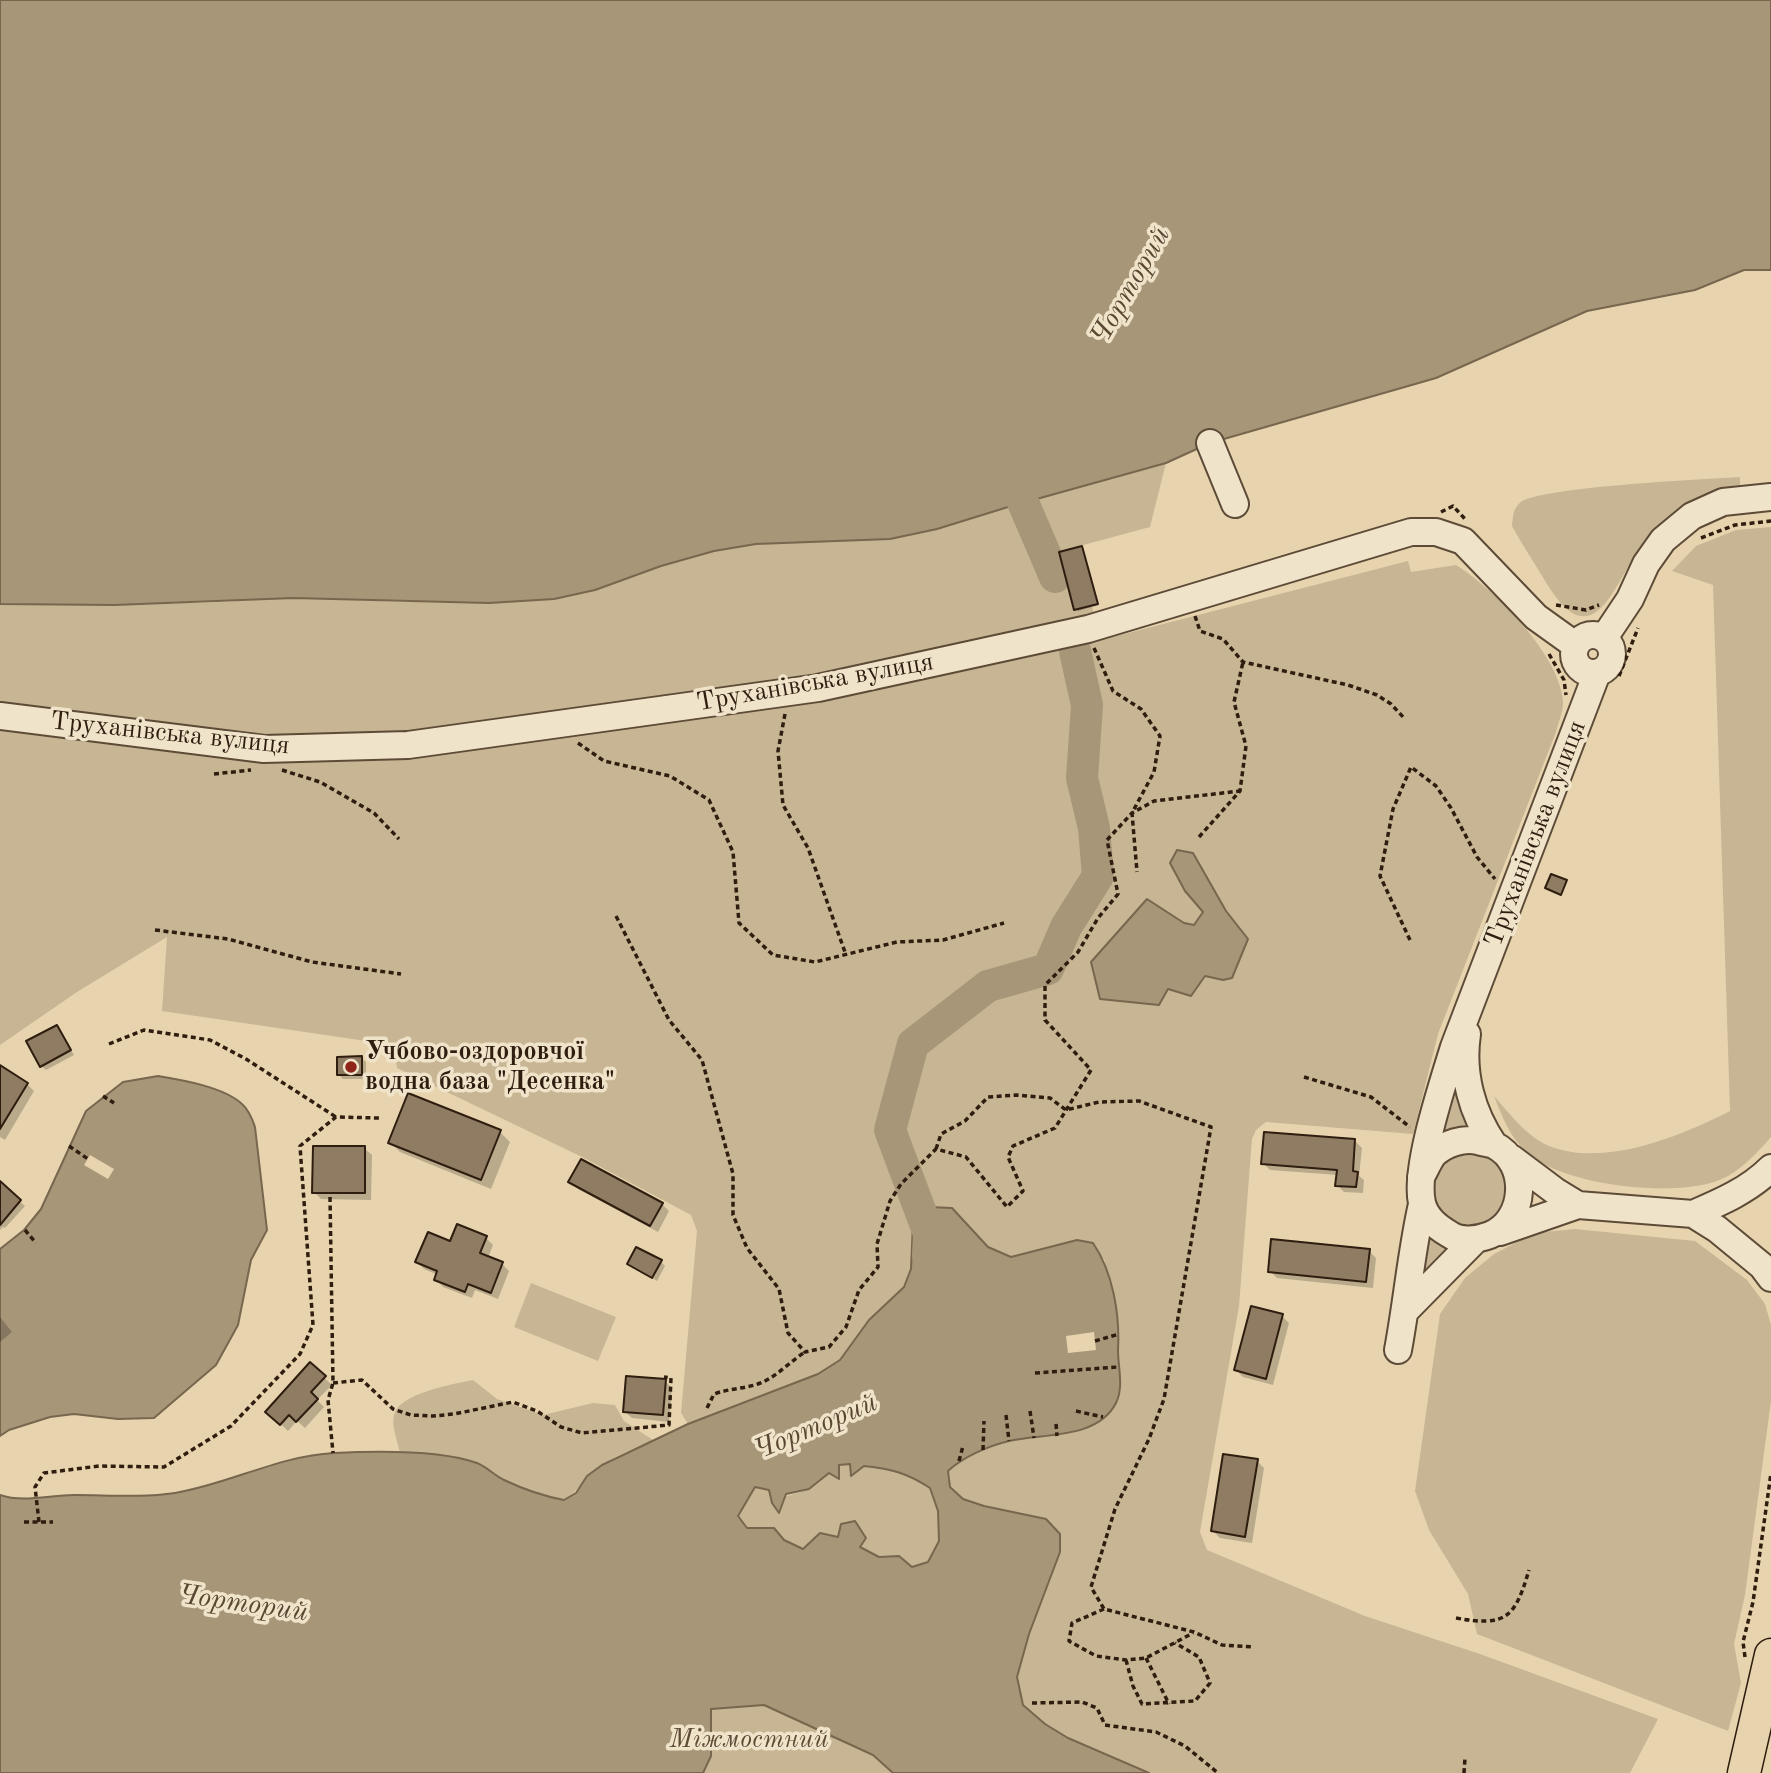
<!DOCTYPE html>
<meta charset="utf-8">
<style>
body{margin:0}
canvas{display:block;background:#e7d4ae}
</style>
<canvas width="1771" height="1773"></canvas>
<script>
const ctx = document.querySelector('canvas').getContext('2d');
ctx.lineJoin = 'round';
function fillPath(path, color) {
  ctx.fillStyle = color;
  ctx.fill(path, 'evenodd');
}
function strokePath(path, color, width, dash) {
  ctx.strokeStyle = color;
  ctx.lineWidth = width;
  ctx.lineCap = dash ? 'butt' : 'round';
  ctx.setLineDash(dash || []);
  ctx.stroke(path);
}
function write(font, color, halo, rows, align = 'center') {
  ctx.font = font + ' "Old Standard TT",serif';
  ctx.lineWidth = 7;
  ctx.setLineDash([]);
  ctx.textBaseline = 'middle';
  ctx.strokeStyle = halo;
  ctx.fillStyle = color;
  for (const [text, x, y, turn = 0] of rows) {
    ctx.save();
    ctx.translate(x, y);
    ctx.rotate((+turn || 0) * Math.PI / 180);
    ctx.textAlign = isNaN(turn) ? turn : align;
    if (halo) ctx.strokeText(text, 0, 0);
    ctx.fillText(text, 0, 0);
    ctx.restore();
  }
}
const green = new Path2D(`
 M1166 463 1150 527 1076 547 1101 640 1408 561 1411 572 1456 565C1493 588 1560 655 1563 701 1564 710 1558 723 1556 732L1438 1034 1413 1134 1266 1122 1256 1130 1252 1139 1239 1306 1200 1532 1207 1550 1365 1616 1480 1654 1658 1719 1630 1773H1149L1068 1738 1045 1724 1023 1705 1017 1677 1029 1634 1060 1552 1046 1519 984 1506 963 1499 950 1487 948 1471 959 1461 993 1446 1020 1439 1121 1384 1118 1367 1119 1334 1108 1273 1104 1259 1077 1240 1011 1257 988 1247 970 1229 911 1248V1269L904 1287 869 1320 840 1360 818 1374 688 1424 681 1413 697 1231 691 1215 582 1157 397 1068 393 1045 162 1011 167 937 77 992 0 1045V604L200 603 293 598 405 602 554 599 595 590 661 566 715 551 756 544 890 539 937 529 1008 507Z
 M1740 477V488C1713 497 1685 504 1663 522 1641 541 1628 568 1614 591 1582 643 1559 604 1539 571 1530 556 1520 541 1512 526 1513 516 1513 508 1521 502 1541 487 1705 479 1740 477Z
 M1771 527V1137C1756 1154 1739 1173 1717 1181 1672 1197 1573 1186 1534 1158 1511 1141 1504 1121 1494 1096 1510 1114 1526 1136 1549 1146 1604 1168 1681 1136 1730 1111L1713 585 1672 571 1696 546 1736 530Z
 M1454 1085 1460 1087 1471 1132 1445 1136 1442 1130Z
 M1455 1153C1464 1153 1475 1151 1483 1153 1511 1159 1507 1188 1506 1209L1488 1226 1454 1227 1432 1205 1434 1171Z
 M1575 1229 1695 1241 1747 1280 1765 1304 1771 1325V1401L1745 1595 1734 1644 1741 1683 1728 1731 1477 1634 1468 1594 1429 1530 1415 1491 1440 1314 1465 1278 1494 1254 1521 1240 1544 1232Z
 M1425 1232 1446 1247 1447 1252 1416 1276Z
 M531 1283 616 1317 598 1361 514 1327Z
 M473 1380 497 1399 543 1415 593 1403 615 1405 624 1421 653 1440C636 1448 617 1455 601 1465 586 1475 579 1491 564 1500L544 1496 501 1479 479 1464 452 1457 400 1453C398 1442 391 1426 394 1415 399 1393 454 1384 473 1380Z
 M850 1464C884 1469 901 1469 930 1488L938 1511 939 1541 928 1562 912 1568 899 1556 879 1557 838 1537 820 1534 803 1549 784 1540 774 1528H747L738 1516 755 1487 770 1490 772 1503C788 1493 794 1496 808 1489 825 1481 829 1466 850 1464Z
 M764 1705 873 1755 893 1773H703L711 1756V1709Z`);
const water = new Path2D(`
 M0 0H1771V270H1744L1695 290 1587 311 1436 378 1210 443 1166 463 1008 507 937 529 890 539 756 544 714 551 661 566 595 590 554 599 489 603 293 598 114 605 0 604Z
 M1177 850 1193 853 1226 911 1248 939 1232 978 1223 980 1205 976 1191 996 1168 989 1159 1005 1100 999 1091 962 1147 899 1184 923 1194 925 1203 912 1185 891 1170 863Z
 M158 1076C182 1080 224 1087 242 1104 249 1110 252 1118 255 1127L267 1230 251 1260 238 1325 216 1365 154 1418 118 1419 74 1414 50 1417 9 1430 0 1436V1249L24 1230 41 1209 86 1111 123 1082Z
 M928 1207 952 1208 988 1247 1011 1257 1077 1240 1093 1243C1113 1272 1120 1315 1118 1350 1118 1368 1124 1387 1116 1403 1097 1440 1042 1433 1009 1441 988 1446 963 1457 948 1471L950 1487 963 1499 984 1506 1046 1519 1060 1534V1552L1029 1634 1017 1677 1023 1705 1045 1724 1068 1738 1149 1773H893L873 1755 764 1705 711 1709V1756L703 1773H0V1495C23 1503 50 1495 74 1495 108 1495 141 1498 175 1493 229 1484 278 1456 334 1453 374 1451 440 1450 477 1463 487 1467 494 1475 504 1480 523 1489 543 1496 564 1500L576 1493 587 1476 602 1465 688 1424 818 1374 840 1360 869 1320 904 1287 911 1269 913 1222ZM850 1464 851 1476 864 1466C892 1469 907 1473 930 1488L938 1511 939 1541 928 1562 912 1567 899 1556 879 1557 860 1547 866 1538 855 1521 841 1524 838 1537 820 1533 803 1549 784 1540 774 1528H747L738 1516 755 1487 769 1490 772 1503 779 1513 786 1494 809 1489 829 1473 839 1479V1465Z`);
const pier = new Path2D(`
 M90 1155 114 1169 108 1179 84 1165Z
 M1094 1332 1096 1350 1068 1353 1066 1336Z`);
const shadow = new Path2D(`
 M1082 548 1099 605 1078 611 1076 609Z
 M57 1027 74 1055 46 1070 41 1066Z
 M361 1058 366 1062V1079H343L339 1075Z
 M0 1073 27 1084 34 1091 5 1140 0 1137Z
 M500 1132 510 1142 491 1189 400 1152 390 1142Z
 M1355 1141 1362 1148 1359 1176 1364 1180 1363 1193 1344 1192 1337 1185 1338 1175 1270 1170 1263 1163Z
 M364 1148 372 1155 371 1200 321 1199 314 1192Z
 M571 1182 662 1204 669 1211 658 1232 578 1189Z
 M0 1184 25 1206 5 1228 3 1227 0 1230Z
 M486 1238 493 1245 488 1258 502 1264 509 1271 498 1299 475 1290 472 1298 443 1287 436 1279 438 1275 424 1269 417 1262 451 1243Z
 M1369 1251 1376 1258 1373 1288 1277 1278 1270 1271Z
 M661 1262 665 1266 657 1281 629 1263Z
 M1282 1316 1289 1323 1273 1385 1243 1377 1236 1370Z
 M0 1317 12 1332 0 1342Z
 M310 1365 332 1385 317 1400 324 1407 305 1428 297 1421 288 1431 268 1412Z
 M665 1381 672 1388 669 1422 632 1418 624 1411Z
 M1257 1461 1264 1468 1252 1543 1220 1538 1213 1531Z`);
const river = new Path2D(`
 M1028 466 1016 486 1055 577
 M928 1255 929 1234 890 1130 913 1044 988 986 1048 969 1066 927 1098 876 1094 828 1082 778 1087 705 1075 651`);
const building = new Path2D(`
 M1082 546 1098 604 1074 610 1059 552Z
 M1551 874 1567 880 1561 895 1545 888Z
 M57 1025 71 1050 40 1067 26 1041Z
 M362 1056V1075H337V1057Z
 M0 1065 28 1083 0 1129Z
 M408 1093 501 1130 481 1180 388 1143Z
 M1264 1132 1355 1139 1353 1171 1358 1172 1356 1187 1335 1186 1337 1170 1261 1164Z
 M313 1146H365V1193H312Z
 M581 1159 663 1203 650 1226 568 1182Z
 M0 1181 21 1200 0 1225Z
 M457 1224 487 1236 480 1253 503 1262 491 1293 468 1284 465 1292 434 1280 437 1271 415 1262 428 1232 450 1241Z
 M1271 1239 1370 1249 1366 1282 1268 1272Z
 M636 1247 662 1260 652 1278 627 1264Z
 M1251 1306 1283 1314 1266 1379 1234 1370Z
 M310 1362 326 1376 311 1392 318 1399 296 1422 289 1415 280 1425 265 1412Z
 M626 1376 666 1379 663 1415 623 1412Z
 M1223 1454 1258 1459 1245 1537 1211 1531Z`);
const path = new Path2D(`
 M1441 512 1453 506 1465 519
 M1701 538 1735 525 1771 521
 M1556 605 1586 610 1599 605
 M1195 616 1200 631 1223 639 1243 662 1348 685 1377 695 1391 704 1405 719
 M1094 648 1113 691 1141 709 1160 736 1154 772 1132 813 1137 872
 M1549 654 1564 680 1566 695
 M1619 676 1638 628
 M785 714 778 751 783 805 808 848 846 955
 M578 743 604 761 670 776 709 800 733 852 739 923 773 955 815 962 897 942 943 940 1004 923
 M282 770 320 782 374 813 399 839
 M214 774 251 770
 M1199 837 1240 791 1246 746 1234 702 1243 662
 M616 916 669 1020 702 1060 733 1174V1215L747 1248 779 1289 788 1333 805 1352 829 1347 846 1327 859 1290 878 1267 877 1244 890 1201 901 1184 936 1149 966 1157 1007 1207 1023 1191 1008 1157 1013 1146 1055 1128 1091 1070 1045 1020V985L1078 952 1098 918 1118 894 1107 840 1132 813 1154 801 1240 791
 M155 930 228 939 312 962 401 974
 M1410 940 1380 876 1393 809 1411 767 1436 786 1451 808 1477 857 1495 879
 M109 1044 144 1030 210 1040 246 1059 336 1117
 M1304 1077 1371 1097 1410 1127
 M103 1096 114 1103
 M69 1146 88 1159
 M936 1149 941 1134 965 1121 988 1097 1017 1095 1050 1098 1066 1110 1099 1102 1139 1101 1211 1127 1164 1399 1149 1439 1115 1509 1091 1587 1104 1609 1194 1632 1222 1645 1253 1647
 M330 1197 333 1383 328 1400 333 1453
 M25 1230 36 1243
 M1095 1341 1119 1334
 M1035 1373 1118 1367
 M333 1383 362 1380 393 1409 411 1415 433 1416 454 1414 513 1402 537 1411 561 1427 582 1433 669 1425 671 1378 664 1377
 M707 1408 714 1394C730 1388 747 1389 763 1382 778 1375 791 1361 805 1352
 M1030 1411 1034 1438
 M1076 1411 1103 1417
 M1006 1415 1009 1441
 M1056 1424 1057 1436
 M983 1450 984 1421
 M959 1461 963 1446
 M24 1522H53
 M39 1522 35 1487 44 1473 99 1466 164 1467 231 1426 300 1354 313 1325 300 1146 336 1117 379 1118
 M1104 1609 1072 1623 1069 1641 1096 1656 1126 1660 1146 1658 1193 1633
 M1456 1618C1506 1627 1515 1618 1529 1570
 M1745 1657 1743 1642 1753 1602 1771 1473
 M1146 1658 1169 1704
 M1126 1660 1133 1686 1142 1704 1195 1701 1210 1683 1199 1657 1175 1643
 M1032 1703 1082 1702 1097 1708 1105 1725 1156 1732 1185 1746 1218 1773
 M1464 1773 1465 1758`);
const minor = new Path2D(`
 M1210 443 1235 504
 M1574 654a19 19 0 1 1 38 0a19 19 0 1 1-38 0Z
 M1604 638 1630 599 1646 564 1663 540 1692 516 1723 502 1771 497
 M0 716 264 749 408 745 818 688 1088 629 1411 532H1436L1463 541 1536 617 1575 645
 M1467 1034C1461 1074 1472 1113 1494 1145
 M1511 1158 1555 1191 1578 1205
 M1421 1177C1425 1170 1429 1160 1434 1154 1446 1143 1463 1138 1478 1141 1483 1143 1489 1143 1494 1145 1530 1163 1526 1221 1490 1235 1477 1240 1460 1242 1449 1234 1437 1227 1425 1217 1422 1203 1414 1169 1443 1083 1454 1047L1597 673
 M1693 1214C1721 1202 1749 1190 1771 1168
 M1500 1232 1578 1205 1693 1214 1717 1229 1762 1266 1771 1278
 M1405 1311 1476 1239
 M1398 1350C1407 1302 1411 1253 1422 1204`);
const major = new Path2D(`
 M1744 1773 1771 1655`);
const markers = [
 [351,1067,7,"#8f2418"]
];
const streetNames = [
 ["Труханівська вулиця",815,683,-10],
 ["Труханівська вулиця",170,734,6],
 ["Труханівська вулиця",1536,834,-69]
];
const poiNames = [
 ["Учбово-оздоровчої",365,1052],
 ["водна база \"Десенка\"",365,1082]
];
const parkNames = [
 ["Міжмостний",749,1740]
];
const waterNames = [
 ["Чорторий",1131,286,-60],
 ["Чорторий",816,1427,-23],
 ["Чорторий",243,1604,8]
];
fillPath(green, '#c8b593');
fillPath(water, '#a89678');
strokePath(water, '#78664e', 2);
fillPath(pier, '#e7d4ae');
fillPath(shadow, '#0003');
strokePath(river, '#a89678', 32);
fillPath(building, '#8f7c62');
strokePath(building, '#2f1d10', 2);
strokePath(minor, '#5d4b38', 30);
strokePath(major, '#2f1d10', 35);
strokePath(path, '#2f1d10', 3.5, [5, 3.5]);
strokePath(minor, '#efe3ca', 26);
strokePath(major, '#e7d4ae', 32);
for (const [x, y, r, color] of markers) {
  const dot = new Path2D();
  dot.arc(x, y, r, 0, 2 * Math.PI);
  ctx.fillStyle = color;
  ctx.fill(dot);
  strokePath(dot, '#efe3ca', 2.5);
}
write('26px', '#2f1d10', '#efe3ca', streetNames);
write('bold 26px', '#2f1d10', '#efe3ca', poiNames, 'left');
write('italic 26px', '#5d4b37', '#efe3ca', parkNames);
write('italic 28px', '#594734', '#efe3ca', waterNames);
</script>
